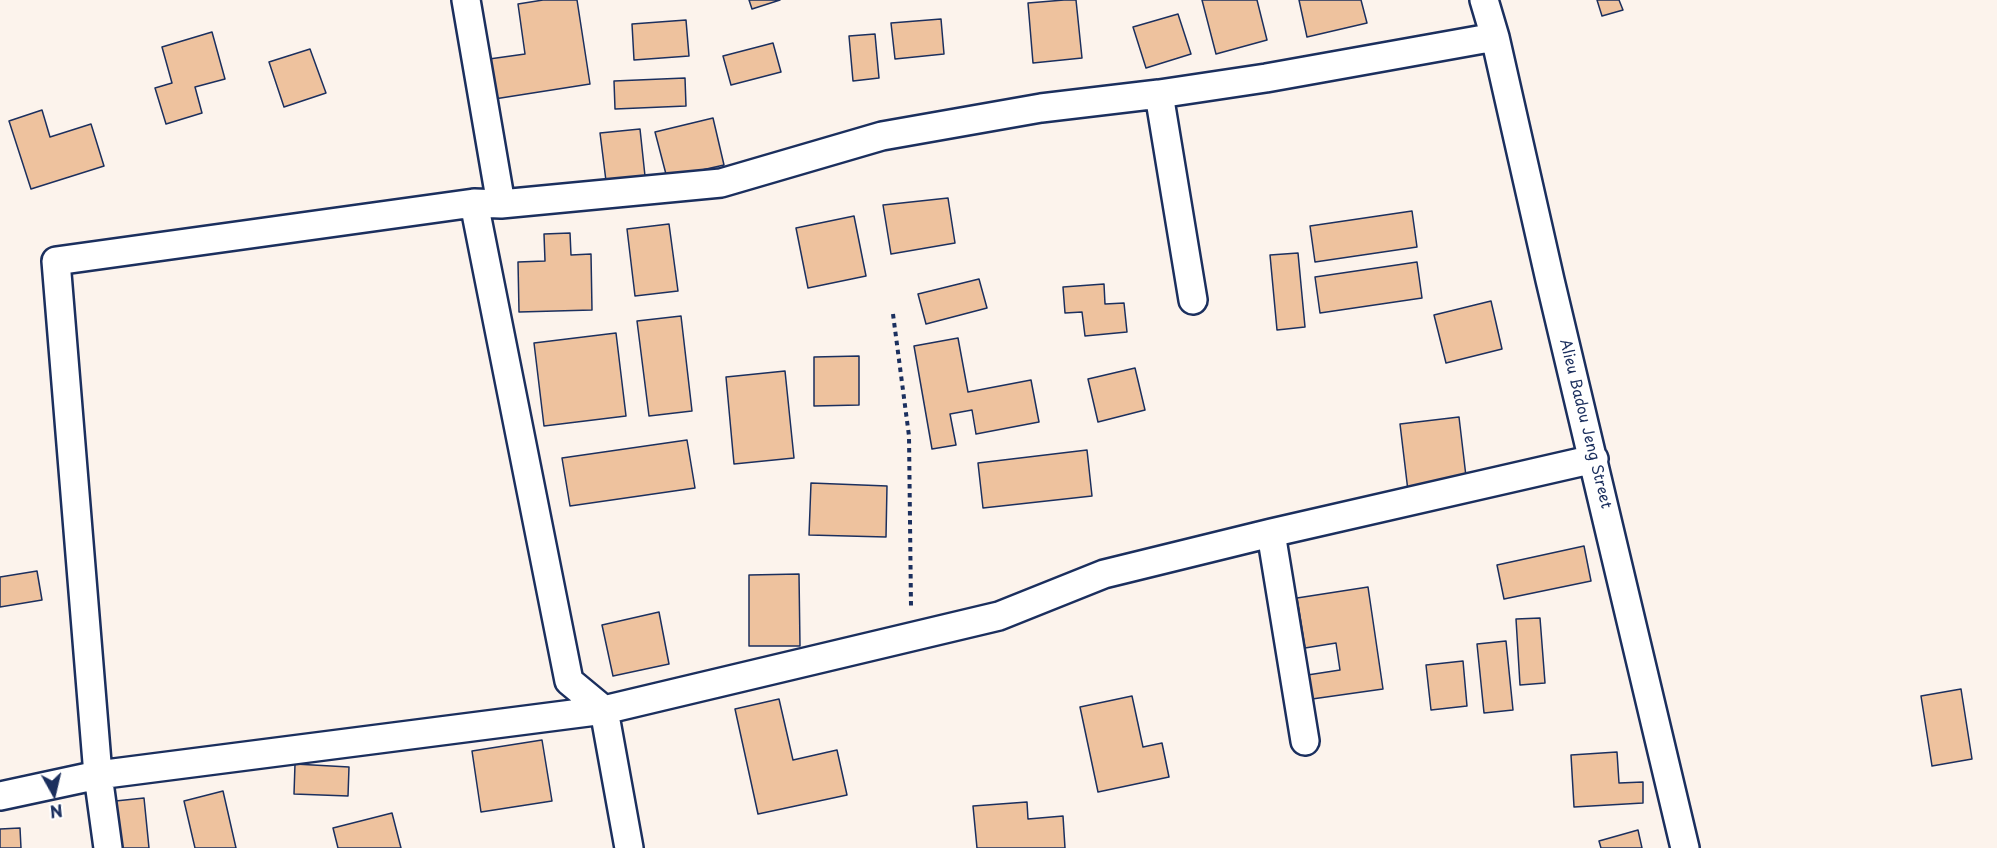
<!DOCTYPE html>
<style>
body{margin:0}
#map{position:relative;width:1997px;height:848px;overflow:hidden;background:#fcf3ec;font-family:"Playpen Sans",sans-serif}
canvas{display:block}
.north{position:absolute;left:24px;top:764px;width:60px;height:60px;-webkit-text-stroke:4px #fff;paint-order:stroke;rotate:172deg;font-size:16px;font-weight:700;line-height:24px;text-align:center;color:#1b2f5e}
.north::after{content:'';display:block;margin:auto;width:21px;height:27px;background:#1b2f5e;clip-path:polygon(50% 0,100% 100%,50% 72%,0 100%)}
</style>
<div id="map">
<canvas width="1997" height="848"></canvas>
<div class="north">N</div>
</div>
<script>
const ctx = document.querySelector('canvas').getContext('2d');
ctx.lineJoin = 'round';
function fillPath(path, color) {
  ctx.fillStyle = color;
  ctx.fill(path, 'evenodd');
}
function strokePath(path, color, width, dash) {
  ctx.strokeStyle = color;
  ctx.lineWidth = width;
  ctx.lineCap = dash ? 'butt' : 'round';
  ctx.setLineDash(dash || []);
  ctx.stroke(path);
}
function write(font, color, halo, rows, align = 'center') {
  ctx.font = font + ' "Playpen Sans",sans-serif';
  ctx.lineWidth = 5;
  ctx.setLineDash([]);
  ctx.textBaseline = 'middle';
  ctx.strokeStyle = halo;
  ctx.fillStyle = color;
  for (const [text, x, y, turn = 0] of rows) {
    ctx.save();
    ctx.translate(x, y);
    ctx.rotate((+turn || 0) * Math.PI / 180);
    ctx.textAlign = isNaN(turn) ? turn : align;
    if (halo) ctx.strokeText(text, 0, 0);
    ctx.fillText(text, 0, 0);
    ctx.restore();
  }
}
const building = new Path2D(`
 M543 0H577L590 84 488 100 482 60 525 54 518 4Z
 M749 0H780L752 9Z
 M1064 0H1076L1082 58 1033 63 1028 3Z
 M1202 0H1257L1267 40 1216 54Z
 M1299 0H1361L1367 23 1307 37Z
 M1597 0H1619L1623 10 1602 16Z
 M1178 14 1191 54 1146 68 1133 27Z
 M941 19 944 54 895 59 891 23Z
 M686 20 689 56 634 60 632 24Z
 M212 32 225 79 195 87 202 113 166 124 155 88 172 83 162 47Z
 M875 34 879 78 853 81 849 36Z
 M773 43 781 72 731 85 723 56Z
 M310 49 326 93 284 107 269 62Z
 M685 78 686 106 615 109 614 81Z
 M42 110 50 137 91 124 104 166 31 189 9 121Z
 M713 118 724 165 667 178 655 132Z
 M640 129 645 176 606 181 600 133Z
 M948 198 955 243 891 254 883 205Z
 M1412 211 1417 247 1315 262 1310 226Z
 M854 216 866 276 808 288 796 228Z
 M669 224 678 291 635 296 627 229Z
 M570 233 571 255 591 254 592 310 519 312 518 262 545 261 544 234Z
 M1298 253 1305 327 1277 330 1270 255Z
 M1417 262 1422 298 1320 313 1315 277Z
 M979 279 987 308 926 324 918 294Z
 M1104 284 1105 304 1124 303 1127 332 1085 336 1082 312 1065 313 1063 287Z
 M1491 301 1502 349 1446 363 1434 315Z
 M681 316 692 411 649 416 637 321Z
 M616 333 626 416 544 426 534 343Z
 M958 338 968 392 1031 380 1039 422 976 434 972 410 950 414 956 445 932 449 914 346Z
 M859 356V405L814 406V357Z
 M1135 368 1145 410 1098 422 1088 379Z
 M785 371 794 458 734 464 726 377Z
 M1459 417 1467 485 1408 491 1400 424Z
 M687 440 695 488 570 506 562 458Z
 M1087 450 1092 496 983 508 978 463Z
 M811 483 887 486 886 537 809 535Z
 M1584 546 1591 581 1504 599 1497 565Z
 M37 571 42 600 0 607V577Z
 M799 574 800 646H749V575Z
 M1368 587 1383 689 1305 700 1301 676 1340 670 1336 643 1305 648 1297 598Z
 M659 612 669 664 613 676 602 625Z
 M1540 618 1545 683 1520 685 1516 619Z
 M1506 641 1513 710 1484 713 1477 644Z
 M1463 661 1467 706 1431 710 1426 665Z
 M1961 689 1972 759 1932 766 1921 696Z
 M1132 696 1143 747 1162 743 1169 777 1098 792 1080 707Z
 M779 699 793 760 837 750 847 795 758 814 735 709Z
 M542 740 552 801 481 812 472 751Z
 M1617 752 1619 783 1643 782V803L1574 807 1571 755Z
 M295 764 349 767 348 796 294 794Z
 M223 791 236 848H195L184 801Z
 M144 798 149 848H111L106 802Z
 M1027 802 1028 819 1063 816 1065 848H977L973 806Z
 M392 813 401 848H338L333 828Z
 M20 828 21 848H0V829Z
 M1638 830 1642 848H1601L1599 841Z`);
const path = new Path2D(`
 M893 314 909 436 911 606`);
const street = new Path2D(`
 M466 0 501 204
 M1484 0 1495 37 1550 280 1685 848
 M1159 94 1193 300
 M1271 533 1305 741
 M0 796 98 775 56 261 474 203
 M108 848 98 775 604 710 999 616 1104 574 1271 533 1594 459
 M629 848 604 710 569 681 474 203 501 204 721 183 882 136 1041 108 1159 94 1266 78 1495 37`);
const streetNames = [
 ["Alieu Badou Jeng Street",1585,424,76]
];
fillPath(building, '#eec29e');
strokePath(building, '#1b2f5e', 1.5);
strokePath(street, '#1b2f5e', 32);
strokePath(path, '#1b2f5e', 4, [4.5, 4.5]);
strokePath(street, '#fff', 27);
write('15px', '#1b2f5e', '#fff', streetNames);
</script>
